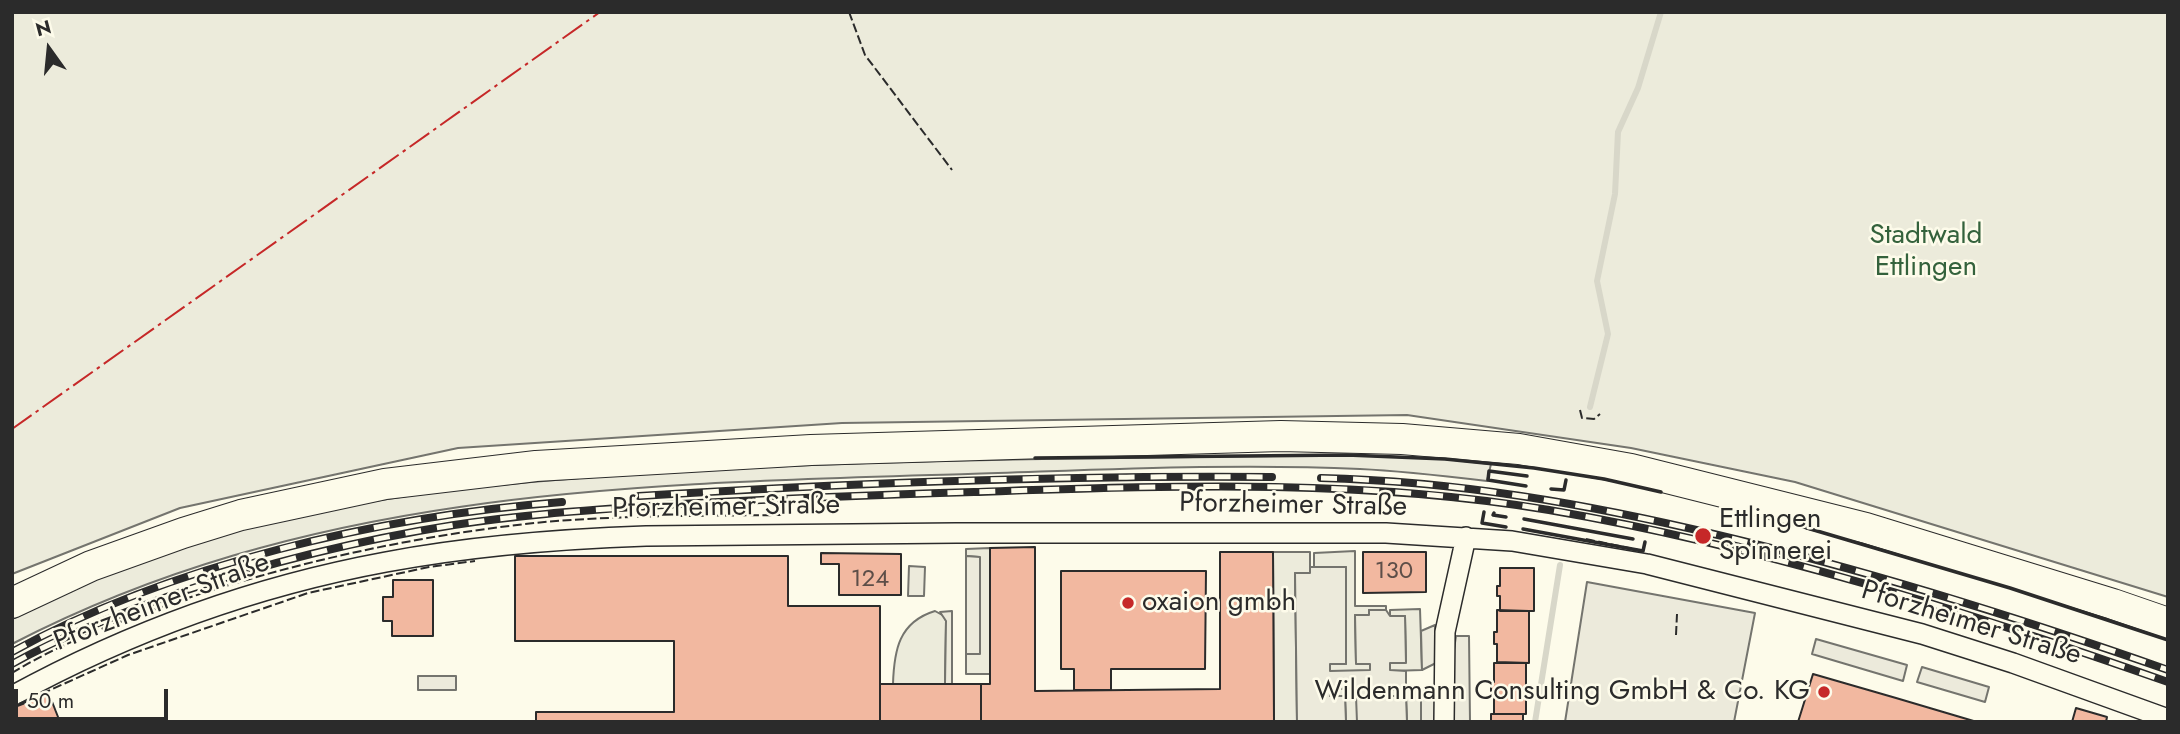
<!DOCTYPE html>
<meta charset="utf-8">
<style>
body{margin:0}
#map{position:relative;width:2180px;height:734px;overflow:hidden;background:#fdfbea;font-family:Jost,sans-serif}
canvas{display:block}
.frame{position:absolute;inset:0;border:14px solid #2b2b2b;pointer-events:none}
.north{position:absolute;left:14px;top:14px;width:70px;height:70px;-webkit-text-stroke:5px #fdfbea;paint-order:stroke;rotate:345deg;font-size:19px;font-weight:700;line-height:28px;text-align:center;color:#2b2b2b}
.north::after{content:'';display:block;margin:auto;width:24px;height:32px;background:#2b2b2b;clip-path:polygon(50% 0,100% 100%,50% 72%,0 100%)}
.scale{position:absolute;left:14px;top:689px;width:154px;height:32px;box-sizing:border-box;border:4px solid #2b2b2b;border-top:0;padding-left:9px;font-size:21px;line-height:24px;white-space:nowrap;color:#2b2b2b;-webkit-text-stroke:5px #fdfbea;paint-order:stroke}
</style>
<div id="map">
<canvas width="2180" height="734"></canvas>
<div class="frame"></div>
<div class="north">N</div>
<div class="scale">50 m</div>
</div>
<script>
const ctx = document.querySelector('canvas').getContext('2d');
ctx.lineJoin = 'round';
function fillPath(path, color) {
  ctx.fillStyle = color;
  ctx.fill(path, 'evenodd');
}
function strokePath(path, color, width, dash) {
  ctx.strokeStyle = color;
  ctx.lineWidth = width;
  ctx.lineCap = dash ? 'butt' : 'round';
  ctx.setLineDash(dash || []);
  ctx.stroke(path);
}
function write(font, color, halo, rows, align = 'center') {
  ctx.font = font + ' Jost,sans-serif';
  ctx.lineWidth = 5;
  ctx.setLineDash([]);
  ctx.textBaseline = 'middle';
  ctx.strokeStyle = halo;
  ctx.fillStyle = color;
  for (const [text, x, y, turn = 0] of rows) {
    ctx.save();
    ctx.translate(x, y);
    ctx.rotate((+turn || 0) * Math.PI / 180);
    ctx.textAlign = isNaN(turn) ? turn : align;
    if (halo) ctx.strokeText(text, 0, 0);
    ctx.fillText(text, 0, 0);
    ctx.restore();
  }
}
const green = new Path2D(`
 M12 12H2168V597L1795 482 1631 448 1407 415 842 423 458 448 180 508 12 574Z
 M1347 455 1445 459 1491 464 1487 481C1445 476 1403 471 1360 469 1230 463 1098 470 968 474 637 484 313 488 12 644V619C45 603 77 587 111 573 302 493 522 480 727 469 933 458 1140 458 1347 455Z
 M990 548V674H966V654H979V557L966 556V549Z
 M1355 551V606H1386V610H1369V615H1355L1356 663 1370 664V671H1330L1329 664H1346V567H1314V553Z
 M1273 552H1310V573H1295L1297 722H1274Z
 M1420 609 1422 670 1390 671V663L1406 662 1405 616 1390 617V610Z
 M935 611 944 616 946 621 945 684H893C894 650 899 622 935 611Z
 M1330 688H1370V696H1357V722H1346L1345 696H1330Z
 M1421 689V722H1407L1406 697H1390V690Z`);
const parking = new Path2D(`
 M966 556 980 557V654H966Z
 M909 566 925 567 924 596H908Z
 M1310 567H1346V664H1330V671L1370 670V664H1356L1355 615H1369V610H1386L1390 616H1405L1406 663H1390V670L1406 671V689L1390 690V696H1406L1407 722H1357L1356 696H1370V688L1330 689V696H1345L1346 722H1297L1295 573H1310Z
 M1587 582 1755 613 1734 722H1565Z
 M952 611V684H945L946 621 940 612Z
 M1435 625 1436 663 1422 670 1421 631Z
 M1456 636H1469L1470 722H1452V663Z
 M1816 639 1907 665 1903 681 1812 654Z
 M1922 667 1989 687 1985 702 1917 682Z
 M418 676H456V690H418Z
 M1435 686V722H1421V691Z`);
const stream = new Path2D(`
 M1590 407 1608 334 1597 281 1615 194 1618 132 1638 88 1661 12
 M1535 722 1560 565`);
const building = new Path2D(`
 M1035 547V691L1220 689V552H1273L1274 722H981V684H990V548Z
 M1363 552H1426V592L1363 593Z
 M821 553 901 554V595H839V564H821Z
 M515 556H788V606H880V722H536V712H674V641H515Z
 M1500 568H1534V611H1500V596H1497V586H1500Z
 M1061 571H1206L1205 669H1111V690H1074V669H1061Z
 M393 580H433V636H392V621H383V597H393Z
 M1497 610 1529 611V663L1497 662V644H1494V632H1497Z
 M1494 663H1526V714H1494V694H1491V682H1494Z
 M1813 674 1896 698 1977 722H1798Z
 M880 684H981V722H880Z
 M49 694 60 722H17L12 708Z
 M2076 708 2107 717 2106 722H2072Z
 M1491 714H1523V722H1491Z`);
const minor = new Path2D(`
 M12 696C129 632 256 586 386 562 471 546 559 539 646 536L956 533H1386L1512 541 1647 564 1922 634 2013 663 2168 719
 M1444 722 1445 632 1466 537`);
const primary = new Path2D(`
 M12 603 91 566 183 533 241 515 385 484 536 466 811 450 1281 436 1402 439 1519 449 1631 469 1866 528 2113 604 2168 623`);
const rail = new Path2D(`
 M1321 478C1456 481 1587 504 1718 535 1870 571 2020 618 2168 670
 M639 496C850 483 1061 475 1272 477
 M12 652C171 564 382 516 562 502
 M12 664C64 635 119 614 175 594 266 563 359 540 454 525 524 514 594 510 664 505 767 499 871 495 974 492 1165 486 1359 478 1549 510 1760 546 1966 611 2168 682`);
const fence = new Path2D(`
 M849 12 865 55 952 170
 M1580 410 1582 418 1594 419 1600 414
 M1586 539 1643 551 1645 542
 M1676 635 1677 614
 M12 673C66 640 128 618 188 598 300 561 416 536 534 523 616 515 700 516 783 515
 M19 704 128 655 308 593 429 567 475 561`);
const wall = new Path2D(`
 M1035 458 1347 455 1445 459 1534 468 1604 479 1661 492
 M1526 486 1488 480 1489 471 1527 476
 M1551 489 1564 490 1566 480
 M1484 512 1482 523 1506 527
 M1494 513 1493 515 1506 517
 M1524 519 1633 539
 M1807 528 2010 588 2168 640
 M1523 529 1643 551 1645 542`);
const power = new Path2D(`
 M12 429 600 12`);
const markers = [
 [1703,536,9,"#c62828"],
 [1128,603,7,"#c62828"],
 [1824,692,7,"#c62828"]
];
const numberNames = [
 ["130",1394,572],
 ["124",870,580]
];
const parkNames = [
 ["Stadtwald",1926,236],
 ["Ettlingen",1926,268]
];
const streetNames = [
 ["Pforzheimer Straße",1293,506,1],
 ["Pforzheimer Straße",726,508,-1],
 ["Pforzheimer Straße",162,603,-21],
 ["Pforzheimer Straße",1971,624,17]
];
const poiNames = [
 ["Ettlingen",1719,520],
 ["Spinnerei",1719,552],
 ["oxaion gmbh",1142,603],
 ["Wildenmann Consulting GmbH & Co. KG",1810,692,"right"]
];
fillPath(green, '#ecebdb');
strokePath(green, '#74746e', 2);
fillPath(parking, '#eceadb');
strokePath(parking, '#74746e', 2);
strokePath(stream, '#d8d7c9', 6);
fillPath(building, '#f2b8a0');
strokePath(building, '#2b2b2b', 2);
strokePath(minor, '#2b2b2b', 22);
strokePath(primary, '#2b2b2b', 32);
strokePath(minor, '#fdfbea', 19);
strokePath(primary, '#fdfbea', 30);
strokePath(rail, '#2b2b2b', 8);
strokePath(rail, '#fdfbea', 5, [16]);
strokePath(fence, '#2b2b2b', 2, [9, 3.5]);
strokePath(wall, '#2b2b2b', 3.5);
strokePath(power, '#c62828', 2, [24, 5, 3.5, 5]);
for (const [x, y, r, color] of markers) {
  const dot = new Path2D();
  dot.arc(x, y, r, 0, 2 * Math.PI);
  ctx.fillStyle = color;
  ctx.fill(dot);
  strokePath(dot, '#fdfbea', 2.5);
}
write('24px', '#5d4e48', null, numberNames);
write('28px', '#34623c', '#fdfbea', parkNames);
write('28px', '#2b2b2b', '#fdfbea', streetNames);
write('28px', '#2b2b2b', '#fdfbea', poiNames, 'left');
</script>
